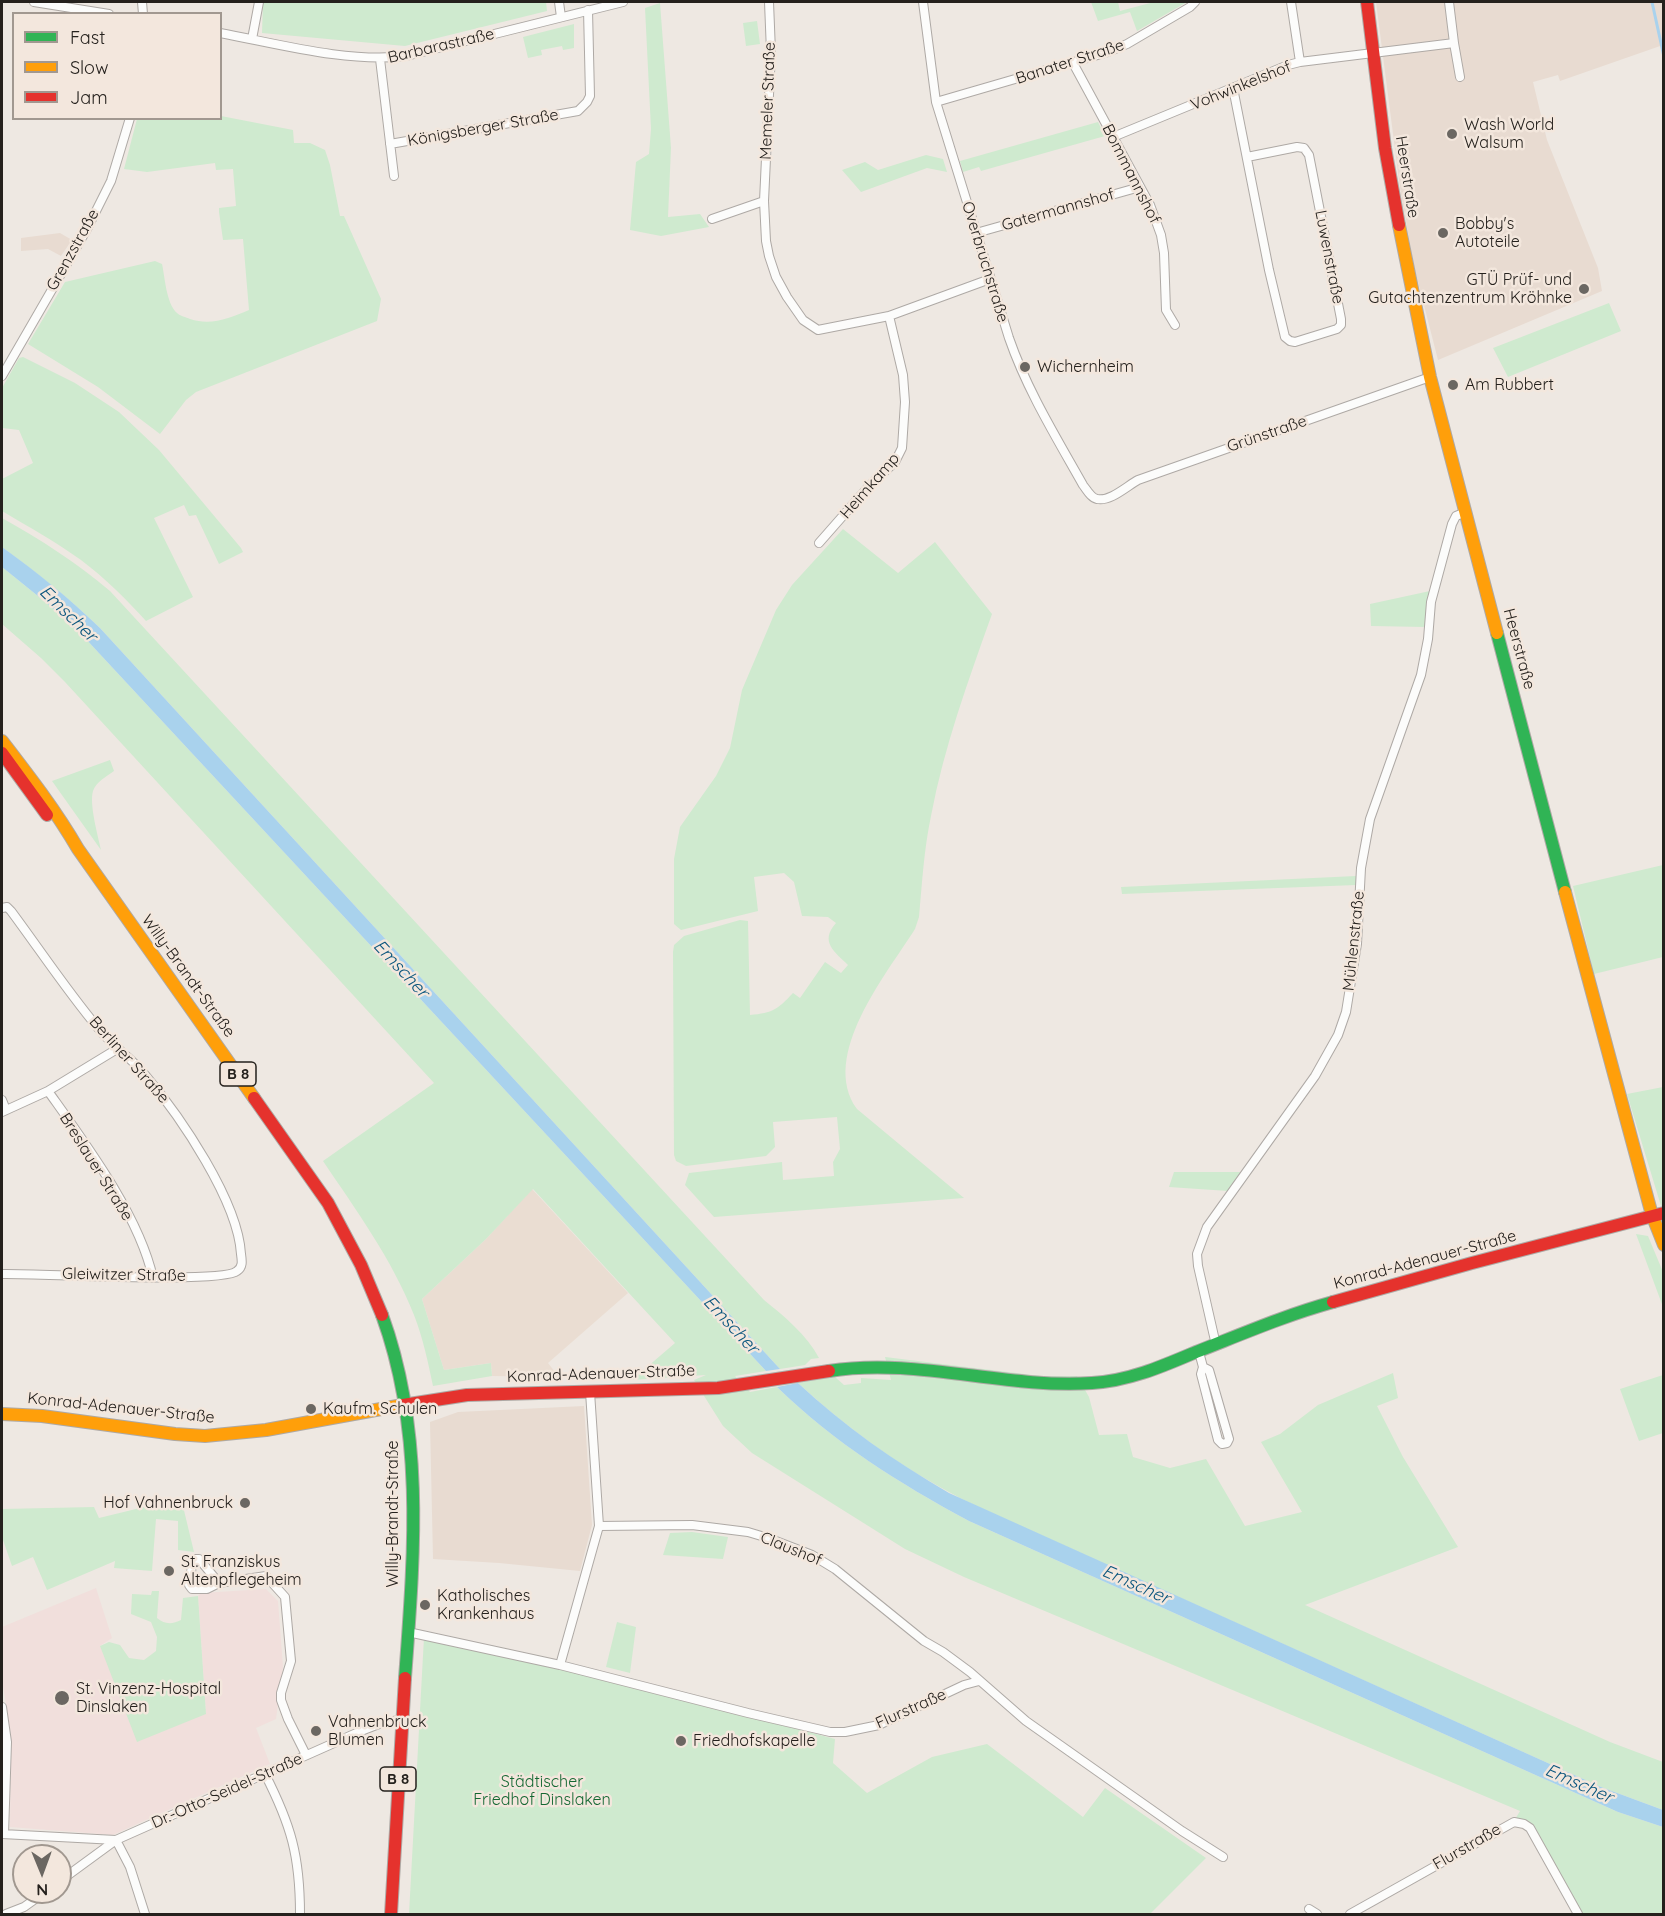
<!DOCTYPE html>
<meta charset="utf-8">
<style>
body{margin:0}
#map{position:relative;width:1665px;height:1916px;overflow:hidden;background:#eee8e2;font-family:Quicksand,sans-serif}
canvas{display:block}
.frame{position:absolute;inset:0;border:3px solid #25211d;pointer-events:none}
.legend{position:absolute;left:12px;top:12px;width:210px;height:108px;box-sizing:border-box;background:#f3e7dd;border:2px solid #a19890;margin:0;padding:8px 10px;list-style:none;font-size:18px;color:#25211d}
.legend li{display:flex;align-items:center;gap:12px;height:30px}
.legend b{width:30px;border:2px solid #a19890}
.north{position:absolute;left:12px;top:1844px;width:60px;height:60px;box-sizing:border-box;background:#f3e7dd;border:2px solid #a19890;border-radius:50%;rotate:179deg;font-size:16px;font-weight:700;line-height:24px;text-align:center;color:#25211d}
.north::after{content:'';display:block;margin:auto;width:21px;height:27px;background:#6b6762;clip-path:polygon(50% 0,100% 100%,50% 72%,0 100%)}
</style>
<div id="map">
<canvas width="1665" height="1916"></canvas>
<div class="frame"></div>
<ul class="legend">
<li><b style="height:8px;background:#30b455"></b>Fast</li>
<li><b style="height:8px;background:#ff9f0a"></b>Slow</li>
<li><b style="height:8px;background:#e5322d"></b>Jam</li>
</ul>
<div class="north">N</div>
</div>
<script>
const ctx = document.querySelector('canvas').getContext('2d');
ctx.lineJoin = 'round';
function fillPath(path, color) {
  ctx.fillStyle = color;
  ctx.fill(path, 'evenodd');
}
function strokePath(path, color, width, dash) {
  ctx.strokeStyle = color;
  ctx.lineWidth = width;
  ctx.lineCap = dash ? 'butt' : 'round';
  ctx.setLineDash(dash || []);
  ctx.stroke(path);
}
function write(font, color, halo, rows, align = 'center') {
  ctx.font = font + ' Quicksand,sans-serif';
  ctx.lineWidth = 5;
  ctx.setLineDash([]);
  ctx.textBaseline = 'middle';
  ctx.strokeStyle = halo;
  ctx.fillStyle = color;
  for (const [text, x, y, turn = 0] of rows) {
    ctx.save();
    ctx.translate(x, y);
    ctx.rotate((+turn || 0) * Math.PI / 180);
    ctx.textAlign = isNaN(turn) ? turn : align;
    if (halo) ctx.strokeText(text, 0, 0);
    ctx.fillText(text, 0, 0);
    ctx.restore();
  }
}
const built = new Path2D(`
 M1376 2H1663V45L1560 81 1558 75 1533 82 1547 140 1598 268 1602 291 1438 360 1414 266 1400 188Z
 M60 233 72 240 61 256 48 249 21 251V238Z
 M584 1406 592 1525 580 1571 499 1563 433 1559 430 1422 458 1412Z`);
const education = new Path2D(`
 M532 1189 628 1293 548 1363 559 1377 492 1376 491 1363 444 1370 422 1299 486 1239Z`);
const medical = new Path2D(`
 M96 1588 112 1638 100 1646 206 1714 198 1596 201 1593 266 1589 278 1601 283 1667 276 1719 256 1728 270 1764 113 1835 10 1827 11 1735 2 1680V1627Z`);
const green = new Path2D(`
 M263 2H546L547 11 405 46 262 33Z
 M1091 2H1118L1120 11 1154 2H1187L1137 31 1130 12 1098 21Z
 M660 3 671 148 668 217 700 214 709 227 661 236 630 230 636 162 649 154 651 129 645 8Z
 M757 21 760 44 746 46 743 23Z
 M574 24V48L563 50 562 46 541 50 542 55 528 58 523 37Z
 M221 116 293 130 294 143H310L325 150 330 165 340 216H344L381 299 377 321 196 392 186 400 160 434 98 387 28 344 65 282 155 261 162 264C165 277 166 303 177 313 180 316 186 317 190 319 211 326 230 318 249 310L243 239 223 240 219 212V208L236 206 233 169 216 170 215 163 147 172 124 169 137 119 220 118Z
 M1098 122 1105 136 981 171 979 167 963 172 960 161Z
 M926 155 943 159 947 172 927 168 861 192 842 170 865 162 878 170Z
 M1609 303 1621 331 1508 377 1493 348Z
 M23 357 75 383 119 412 159 450 241 548 243 552 219 564 196 515 189 516 184 505 154 518 193 597 146 621C126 599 105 578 81 560 56 542 29 527 2 511V479L33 463 19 430 2 428V388L19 358Z
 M2 518C41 540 76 562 110 591L764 1300C784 1316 807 1335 819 1358L811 1359 805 1365 780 1369 100 628C69 598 36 572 2 547Z
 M843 529 898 573 935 542 992 614C968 681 944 747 931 816 924 849 922 884 919 917L915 929C886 975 819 1056 857 1109L964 1198 714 1217 685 1185 689 1173 782 1162 783 1180 834 1176 833 1162 840 1149 837 1117 773 1122 775 1147 766 1156 686 1166 676 1161 674 1155 673 952 674 945 684 936 740 920 748 921 750 1015C773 1013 778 1009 793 993L800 998 825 962 841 973 848 965C835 952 819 942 836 923L828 917 802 916 794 882 784 873 754 877 758 911 681 930 674 924V859L680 827 716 776 730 748 742 690 776 610 792 585Z
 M2 567 54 609 84 637 766 1371 735 1376 750 1392 777 1387C836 1444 897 1482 969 1521L1618 1812 1663 1827V1914H1580L1531 1827 1514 1821 1520 1811 964 1577 905 1549 752 1453 723 1426 694 1380 706 1375 632 1380 675 1343 533 1189 486 1239 422 1299 444 1370 491 1363 492 1376 433 1386C428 1362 423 1338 414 1315 392 1259 356 1210 323 1161L434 1083 65 682 41 658 2 624Z
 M1430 591 1425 627 1371 626 1370 604Z
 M110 760 114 771C107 776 96 782 93 791 89 804 98 836 101 850L52 781Z
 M1663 865V957L1594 974 1573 886Z
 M1356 876V885L1122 894 1121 887Z
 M1663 1087 1664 1205 1661 1206 1627 1094Z
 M1174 1172H1242L1228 1191 1169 1187Z
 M1636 1234 1648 1236 1663 1272V1307Z
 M885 1357 1041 1376H1077L1089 1397 1099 1435 1127 1434 1133 1457 1170 1468 1206 1459 1245 1526 1302 1512 1261 1442 1280 1434 1318 1405 1393 1373 1398 1398 1377 1406 1403 1457 1458 1547 1305 1605 1610 1742 1663 1762V1810L1601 1787 974 1505C909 1473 851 1432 798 1383L835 1377 844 1385 861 1383V1378L891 1380Z
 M1663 1375V1433L1639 1441 1620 1389Z
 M181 1498 194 1552 178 1550V1521L156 1519 152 1571 114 1568 115 1561 47 1590 33 1557 12 1566 2 1537V1509L94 1507 99 1518Z
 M692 1532 728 1537 723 1559 663 1555 670 1533Z
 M152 1591H159L157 1618C165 1625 173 1624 181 1620L183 1598 198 1596 206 1714 137 1742 100 1646 109 1642 120 1645 129 1658 144 1660 156 1651 157 1637 151 1622 131 1614 132 1594 151 1595Z
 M617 1622 636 1627 630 1673 606 1667Z
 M424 1637 667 1694 835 1739 833 1763 867 1793 932 1757 987 1744 1083 1817 1105 1788 1206 1858 1150 1914H409Z`);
const water = new Path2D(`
 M2 547C37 572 69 598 100 628L780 1369 766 1371 84 637 54 609 2 567Z
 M798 1383C844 1426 894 1461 949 1493L1601 1787 1663 1810V1827L1618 1812 969 1521C897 1482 836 1444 777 1387Z`);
const stream = new Path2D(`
 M1652 2 1664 57`);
const street = new Path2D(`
 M34 2 109 14
 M142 2 143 14
 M559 2 561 17
 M769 2 771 52 764 201 766 241 769 256 776 277 787 297 803 320 818 330 889 316 990 279
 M923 2 936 102 1009 338C1027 390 1056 437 1083 485 1087 490 1091 498 1097 499 1110 502 1127 486 1138 480L1430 377
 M1291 2 1300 62
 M1449 2 1454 43
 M220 33C279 44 348 63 406 56L623 2
 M252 39 259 2
 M380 59 394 176
 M1073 63 1150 205 1161 235 1164 253 1166 310 1175 325
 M1233 88 1269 270 1285 337 1290 341 1295 342 1337 329 1341 325V319L1309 155 1304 148 1297 147 1247 157
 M936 102 1108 52 1127 44 1190 7 1195 2
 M1113 137 1288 65 1300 62 1454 43 1460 77
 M390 144 578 111 587 102 590 96 588 10
 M712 219 764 201
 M976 233 1140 187
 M2 376 87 229 111 181 130 118
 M819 543 870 485 895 462 902 448 905 402 903 375 889 316
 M2 908 7 907 11 911C40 950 67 991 98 1028 112 1046 132 1058 146 1076 180 1116 238 1201 241 1254 242 1261 243 1267 237 1271 222 1284 36 1273 2 1274
 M48 1091C85 1143 139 1215 153 1278
 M2 1100 6 1110
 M2 1112 48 1091 117 1049
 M1216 1345 1198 1266 1197 1254 1207 1227 1315 1076 1338 1035 1346 1012 1357 944 1361 868 1370 819 1421 675 1428 639 1431 602 1452 524 1456 516 1466 512
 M1199 1352 1203 1367 1201 1374 1218 1440 1222 1444 1227 1443 1229 1439 1209 1370 1203 1367
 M599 1526 692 1525 748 1532 768 1538 812 1555 835 1569 924 1641 943 1652 970 1672 1026 1721 1182 1831 1223 1857
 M219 1583 199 1559H193L189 1585 192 1589H207L219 1583 266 1576 285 1597 291 1661 281 1693V1700L288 1719 306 1755
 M408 1632 560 1665 748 1713 830 1732H845L879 1725 964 1685 979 1681
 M560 1665 599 1526 590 1392
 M2 1707 7 1742 4 1834
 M265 1774C291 1825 300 1856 300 1914
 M2 1834 116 1840 130 1867 145 1914
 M60 1881 116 1840 361 1731 384 1722 402 1720
 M1309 1909 1317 1914
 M6 1914 24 1907 45 1892
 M1350 1914 1514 1822 1524 1824 1530 1828 1578 1914`);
const fast = new Path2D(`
 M1497 633 1565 892
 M382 1315C425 1433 414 1556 405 1678
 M829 1371C916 1357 1004 1389 1092 1383 1129 1381 1163 1366 1196 1352 1242 1334 1286 1315 1333 1302`);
const slow = new Path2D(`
 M1399 225 1430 377 1497 633
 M2 741C29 776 56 811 78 849L254 1098
 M1565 892 1652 1215 1664 1245
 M2 1414 42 1416 175 1434 205 1436 266 1430 403 1405`);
const jam = new Path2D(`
 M1367 2 1385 148 1399 225
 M2 753 47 815
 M254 1098 328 1203 361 1265 382 1315
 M1333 1302 1472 1263 1664 1213
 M403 1405 467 1395 718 1388 829 1371
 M391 1914 405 1678`);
const markers = [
 [1452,134,6,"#6b6762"],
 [1443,233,6,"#6b6762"],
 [1584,289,6,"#6b6762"],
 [1025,367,6,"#6b6762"],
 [1453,385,6,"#6b6762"],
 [311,1409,6,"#6b6762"],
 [245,1503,6,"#6b6762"],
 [169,1571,6,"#6b6762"],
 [425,1605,6,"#6b6762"],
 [62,1698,8,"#6b6762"],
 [316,1731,6,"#6b6762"],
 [681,1741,6,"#6b6762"]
];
const shields = [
 [238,1074,36],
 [398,1779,36]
];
const shieldNames = [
 ["B 8",238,1074],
 ["B 8",398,1779]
];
const streetNames = [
 ["Barbarastraße",441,46,-13],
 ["Banater Straße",1070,62,-18],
 ["Vohwinkelshof",1241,86,-22],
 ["Memeler Straße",768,101,-88],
 ["Königsberger Straße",483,128,-10],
 ["Bommannshof",1131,174,63],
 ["Heerstraße",1407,177,81],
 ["Gatermannshof",1058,210,-16],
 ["Grenzstraße",73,250,-61],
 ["Luwenstraße",1329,257,79],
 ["Overbruchstraße",985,262,73],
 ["Grünstraße",1267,434,-19],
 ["Heimkamp",870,486,-49],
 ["Heerstraße",1519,649,75],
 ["Mühlenstraße",1354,941,-84],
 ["Willy-Brandt-Straße",188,976,54],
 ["Berliner Straße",129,1060,48],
 ["Breslauer Straße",96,1167,58],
 ["Konrad-Adenauer-Straße",1425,1260,-15],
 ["Gleiwitzer Straße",124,1275,1],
 ["Konrad-Adenauer-Straße",601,1374,-2],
 ["Konrad-Adenauer-Straße",121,1408,6],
 ["Willy-Brandt-Straße",393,1514,-90],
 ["Claushof",791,1549,22],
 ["Flurstraße",911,1709,-24],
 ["Dr.-Otto-Seidel-Straße",227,1791,-24],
 ["Flurstraße",1467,1847,-30]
];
const poiNames = [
 ["Wash World",1464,125],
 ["Walsum",1464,143],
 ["Bobby's",1455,224],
 ["Autoteile",1455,242],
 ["GTÜ Prüf- und",1572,280,"right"],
 ["Gutachtenzentrum Kröhnke",1572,298,"right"],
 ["Wichernheim",1037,367],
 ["Am Rubbert",1465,385],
 ["Kaufm. Schulen",323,1409],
 ["Hof Vahnenbruck",233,1503,"right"],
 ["St. Franziskus",181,1562],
 ["Altenpflegeheim",181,1580],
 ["Katholisches",437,1596],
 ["Krankenhaus",437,1614],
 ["St. Vinzenz-Hospital",76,1689],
 ["Dinslaken",76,1707],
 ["Vahnenbruck",328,1722],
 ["Blumen",328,1740],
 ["Friedhofskapelle",693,1741]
];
const parkNames = [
 ["Städtischer",542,1782],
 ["Friedhof Dinslaken",542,1800]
];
const waterNames = [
 ["Emscher",68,614,44],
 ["Emscher",401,969,47],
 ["Emscher",731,1325,47],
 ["Emscher",1136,1585,24],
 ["Emscher",1579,1784,24]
];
fillPath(built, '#e8dbd1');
fillPath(education, '#eaddd2');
fillPath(medical, '#f1dfdc');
fillPath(green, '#cfeacf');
fillPath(water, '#a9d2ed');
strokePath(stream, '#a9d2ed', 3);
strokePath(street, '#aea9a5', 10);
strokePath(fast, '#aea9a5', 14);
strokePath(slow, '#aea9a5', 14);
strokePath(jam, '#aea9a5', 14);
strokePath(street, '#fcfcfb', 8);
strokePath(fast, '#30b455', 12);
strokePath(slow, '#ff9f0a', 12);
strokePath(jam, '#e5322d', 12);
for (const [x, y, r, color] of markers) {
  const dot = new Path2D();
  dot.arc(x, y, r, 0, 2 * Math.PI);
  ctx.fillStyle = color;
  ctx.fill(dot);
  strokePath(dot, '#f3e7dd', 2);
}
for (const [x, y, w] of shields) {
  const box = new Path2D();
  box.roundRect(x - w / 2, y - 12, w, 24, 4.5);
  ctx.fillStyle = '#f3e7dd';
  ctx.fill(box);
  strokePath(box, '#25211d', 1.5);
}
write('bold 15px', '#25211d', null, shieldNames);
write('16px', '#25211d', '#f3e7dd', streetNames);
write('16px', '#25211d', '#f3e7dd', poiNames, 'left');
write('16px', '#146832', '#f3e7dd', parkNames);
write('italic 18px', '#0b567e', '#f3e7dd', waterNames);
</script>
